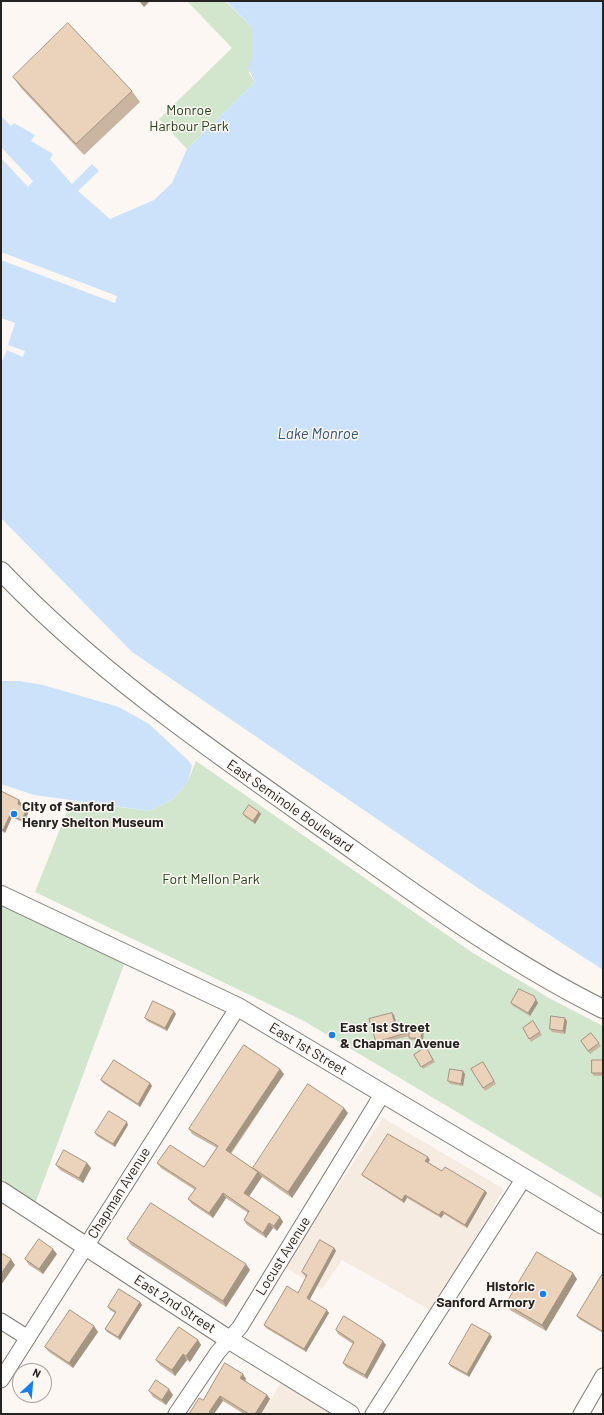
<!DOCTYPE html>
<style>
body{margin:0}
#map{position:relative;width:604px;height:1415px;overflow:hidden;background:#fcf7f2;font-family:Barlow,sans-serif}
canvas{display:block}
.frame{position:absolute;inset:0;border:2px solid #252321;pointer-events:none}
.north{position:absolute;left:12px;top:1363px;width:40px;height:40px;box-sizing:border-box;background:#fcf7f2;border:1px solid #a6a29e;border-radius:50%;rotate:26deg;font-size:11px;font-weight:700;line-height:16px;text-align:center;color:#252321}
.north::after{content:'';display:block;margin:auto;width:14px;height:18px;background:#197fe8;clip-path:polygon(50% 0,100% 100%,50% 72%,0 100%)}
</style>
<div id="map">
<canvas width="604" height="1415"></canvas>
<div class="frame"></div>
<div class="north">N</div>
</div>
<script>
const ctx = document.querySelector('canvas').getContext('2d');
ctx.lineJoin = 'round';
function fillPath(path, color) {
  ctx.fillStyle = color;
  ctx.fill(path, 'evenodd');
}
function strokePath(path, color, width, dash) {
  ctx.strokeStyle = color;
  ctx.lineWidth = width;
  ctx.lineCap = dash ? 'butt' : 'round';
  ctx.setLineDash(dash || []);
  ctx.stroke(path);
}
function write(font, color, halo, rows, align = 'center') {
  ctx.font = font + ' Barlow,sans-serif';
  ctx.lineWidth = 3;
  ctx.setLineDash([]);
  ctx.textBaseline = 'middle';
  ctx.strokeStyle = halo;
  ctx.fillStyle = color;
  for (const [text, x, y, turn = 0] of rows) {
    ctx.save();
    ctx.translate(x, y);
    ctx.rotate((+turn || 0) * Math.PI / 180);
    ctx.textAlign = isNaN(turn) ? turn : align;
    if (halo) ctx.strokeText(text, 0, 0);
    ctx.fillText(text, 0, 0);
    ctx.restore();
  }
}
const built = new Path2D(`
 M383 1118 504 1189 432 1311 342 1260 322 1289 284 1267Z
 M282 1381 337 1414H262Z`);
const green = new Path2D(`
 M187 1H225L252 27V60L249 73 255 82 187 149 159 119 232 48Z
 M196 761 473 953 551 999 603 1026V1199L304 1021 35 892 71 801 150 811 173 799 188 781Z
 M1 903 125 962 35 1204 1 1182Z`);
const water = new Path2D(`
 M226 1H603V970L478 888 132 652 1 518V116L11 126 14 123 35 135 31 141 53 154 50 159 72 184 92 164 99 171 78 191 110 219 154 200 172 183 187 149 255 82 248 68 252 60V27Z
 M1 681H19L43 685 119 707 149 724 189 761 192 766 188 781 173 799 150 811 34 795 1 784Z`);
const pier = new Path2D(`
 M1 147 33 181 28 187 1 158Z
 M1 252 117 296 115 303 1 260Z
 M1 318 15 323 8 345 25 351 23 357 7 350 1 363Z`);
const minor = new Path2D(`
 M1 1321 28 1338
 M1 1380 238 1007
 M176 1414 218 1352 240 1327 383 1093
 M373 1414 524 1178
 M581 1414 603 1376`);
const tertiary = new Path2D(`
 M1 571C98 673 214 752 329 833 417 895 506 961 603 1009
 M1 895 238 1007 603 1225
 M1 1191 228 1339 350 1414`);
const wall = new Path2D(`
 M13 77 132 91 140 102 84 155 21 88Z
 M1 791 19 800 21 803 20 805 29 811 24 823 12 817 5 833 1 831Z
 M259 812 261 814 255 824 245 817 243 814Z
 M534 996 538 1003 530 1016 513 1006 511 1003Z
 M392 1013 394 1015 397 1025 424 1028 423 1040H411L409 1038V1036L378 1044 376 1042Z
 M176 1014 167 1031 147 1021 145 1018Z
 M533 1021 542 1035 531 1042 523 1028Z
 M567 1021 565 1034 552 1032 550 1029Z
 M591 1033 601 1046 590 1054 581 1041Z
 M426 1047 435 1062 423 1069 414 1055Z
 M603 1060V1076H594L592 1073Z
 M483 1062 496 1084 485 1091 471 1069Z
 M284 1074 231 1154 254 1169 348 1113 292 1198 262 1177 249 1196 280 1217 283 1222 277 1231 273 1228 266 1238 247 1225 244 1220 248 1213 226 1198 213 1218 192 1204 188 1199 195 1190 161 1168 157 1163 204 1167 217 1148 192 1134 189 1129Z
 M465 1074 463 1086 450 1084 448 1081Z
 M101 1080 150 1083 152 1086 140 1107 103 1083Z
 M128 1125 115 1147 97 1136 95 1133Z
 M430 1160 428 1162 442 1171 485 1191 487 1193 467 1228 444 1214 441 1218 407 1198 404 1203 364 1177 362 1175Z
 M87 1163 91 1168 83 1183 60 1170 56 1165Z
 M127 1239 250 1270 226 1307 131 1245Z
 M334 1248 336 1251 309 1300 329 1313 306 1352 266 1328 264 1325 298 1293 306 1277 304 1275 302 1272Z
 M57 1254 43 1274 29 1265 25 1259Z
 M603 1273V1333L579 1319 577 1316Z
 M577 1279 546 1331 510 1310 506 1304Z
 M140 1302 142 1305 120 1340 107 1332 105 1329 115 1313 110 1310 108 1307Z
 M336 1330 386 1345 367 1379 346 1367 343 1363 353 1344 338 1334Z
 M98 1332 73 1368 49 1352 45 1347Z
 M492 1337 469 1377 451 1367 449 1364Z
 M198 1340 201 1345 190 1362 187 1360 175 1376 160 1365 156 1360Z
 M246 1379 245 1381 267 1395 270 1399 261 1414H244L223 1401 203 1400Z
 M149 1391 173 1395 166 1405 153 1397Z`);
const shadedWall = new Path2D(`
 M139 1H150L144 7Z
 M19 800 21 803 20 807 18 804Z
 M27 808 29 811 24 823 22 820Z
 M259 812 261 814 255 824 253 821Z
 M10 815 12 817 5 833 3 830Z
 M534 996 538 1003 530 1016 528 1013Z
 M174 1011 176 1014 167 1031 165 1028Z
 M392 1013 394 1015 397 1028 395 1025Z
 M565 1018 567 1021 565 1034 563 1031Z
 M422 1026 424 1028 423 1040 421 1038Z
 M280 1069 284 1074 229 1155 226 1150Z
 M463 1071 465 1074 463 1086 461 1084Z
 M150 1083 152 1086 140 1107 138 1104Z
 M344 1108 348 1113 292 1198 288 1192Z
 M127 1122 128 1125 115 1147 113 1144Z
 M428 1157 430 1160 427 1164 425 1161Z
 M87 1163 91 1168 83 1183 79 1178Z
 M258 1172 262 1177 248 1198 244 1193Z
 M485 1191 487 1193 467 1228 465 1225Z
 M223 1193 226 1198 213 1218 209 1213Z
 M405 1195 407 1198 404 1203 402 1200Z
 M442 1211 444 1214 441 1218 439 1215Z
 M280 1217 283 1222 277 1231 274 1226Z
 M269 1223 273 1228 266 1238 263 1233Z
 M334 1248 336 1251 309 1301 307 1298Z
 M53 1249 57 1254 43 1274 39 1269Z
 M11 1259 15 1265 1 1285V1274Z
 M246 1264 250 1270 226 1307 223 1301Z
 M573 1273 577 1279 546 1331 542 1325Z
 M140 1302 142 1305 120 1340 118 1337Z
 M327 1310 329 1313 306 1352 304 1349Z
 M94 1326 98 1332 73 1368 69 1363Z
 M490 1334 492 1337 469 1377 467 1374Z
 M198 1340 201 1345 190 1362 186 1356Z
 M383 1341 386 1345 367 1379 365 1375Z
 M183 1354 187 1360 175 1376 172 1370Z
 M243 1374 246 1379 244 1383 240 1378Z
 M169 1389 173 1395 166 1405 162 1400Z
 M267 1395 270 1399 261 1414H255Z
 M220 1396 223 1401 214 1414H210L209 1412Z`);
const building = new Path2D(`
 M68 23 132 91 76 144 13 77Z
 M1 791 19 800 18 804 27 808 22 820 10 815 3 830 1 829Z
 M249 805 259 812 253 821 243 814Z
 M519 989 534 996 536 1000 528 1013 511 1003Z
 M153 1001 174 1011 165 1028 145 1018Z
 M392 1013 395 1025 422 1026 421 1038H409V1032L376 1042 369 1019Z
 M551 1016 565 1018 563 1031 550 1029Z
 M533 1021 540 1032 529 1039 523 1028Z
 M591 1033 599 1043 588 1051 581 1041Z
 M244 1045 280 1069 226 1150 258 1172 244 1193 280 1217 274 1226 269 1223 263 1233 244 1220 249 1211 223 1193 209 1213 188 1199 196 1188 157 1163 170 1145 204 1167 218 1146 189 1129Z
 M426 1047 433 1060 421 1067 414 1055Z
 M114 1060 150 1083 138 1104 101 1080Z
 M592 1060H603V1073H592Z
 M483 1062 494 1081 483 1088 471 1069Z
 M450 1069 463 1071 461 1084 448 1081Z
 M308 1084 344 1108 288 1192 253 1168Z
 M109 1111 127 1122 113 1144 95 1133Z
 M388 1134 428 1157 425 1161 442 1171 445 1167 485 1191 465 1225 442 1211 439 1215 405 1195 402 1200 362 1175Z
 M64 1150 87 1163 79 1178 56 1165Z
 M151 1203 246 1264 223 1301 127 1239Z
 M39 1239 53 1249 39 1269 25 1259Z
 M320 1240 334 1248 307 1298 327 1310 304 1349 264 1325 287 1286 298 1293 307 1275 302 1272Z
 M537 1252 573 1273 542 1325 506 1304Z
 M3 1254 11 1259 1 1274V1256Z
 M603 1273V1329L602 1331 577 1316Z
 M119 1289 140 1302 118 1337 105 1329 116 1312 108 1307Z
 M70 1310 94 1326 69 1363 45 1347Z
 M344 1316 383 1341 365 1375 343 1363 354 1342 336 1330Z
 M472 1324 490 1334 467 1374 449 1364Z
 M179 1327 198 1340 186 1356 183 1354 172 1370 156 1360Z
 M225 1363 243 1374 240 1378 267 1395 255 1414H249L220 1396 209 1412 212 1414H189L199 1398 203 1400Z
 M156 1380 169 1389 162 1400 149 1391Z`);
const markers = [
 [14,814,4,"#197fe8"],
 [332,1035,4,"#197fe8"],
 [543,1294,4,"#197fe8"]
];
const parkNames = [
 ["Monroe",189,110],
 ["Harbour Park",189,126],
 ["Fort Mellon Park",211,879]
];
const poiNames = [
 ["City of Sanford",22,806],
 ["Henry Shelton Museum",22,822],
 ["East 1st Street",340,1027],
 ["& Chapman Avenue",340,1043],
 ["Historic",535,1286,"right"],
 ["Sanford Armory",535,1302,"right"]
];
const streetNames = [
 ["East Seminole Boulevard",290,806,35],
 ["East 1st Street",308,1049,31],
 ["Chapman Avenue",119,1193,-58],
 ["Locust Avenue",283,1256,-58],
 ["East 2nd Street",175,1304,33]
];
const waterNames = [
 ["Lake Monroe",318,434]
];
fillPath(built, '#f6ebe0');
fillPath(green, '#d1e6cd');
fillPath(water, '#cbe2fa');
fillPath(pier, '#fcf7f2');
strokePath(minor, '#7e7a75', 17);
strokePath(tertiary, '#7e7a75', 20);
strokePath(minor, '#fff', 15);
strokePath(tertiary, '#fff', 18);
fillPath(wall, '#c9b5a0');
fillPath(shadedWall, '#a49482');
fillPath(building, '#ead3ba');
strokePath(building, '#a49482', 1);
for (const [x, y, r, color] of markers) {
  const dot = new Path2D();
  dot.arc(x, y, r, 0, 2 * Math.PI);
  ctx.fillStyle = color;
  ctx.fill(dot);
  strokePath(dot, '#fcf7f2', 1.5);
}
write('14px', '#22411b', '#fcf7f2', parkNames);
write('bold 14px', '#252321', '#fcf7f2', poiNames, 'left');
write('14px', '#252321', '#fcf7f2', streetNames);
write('italic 15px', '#2f5376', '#fcf7f2', waterNames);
</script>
